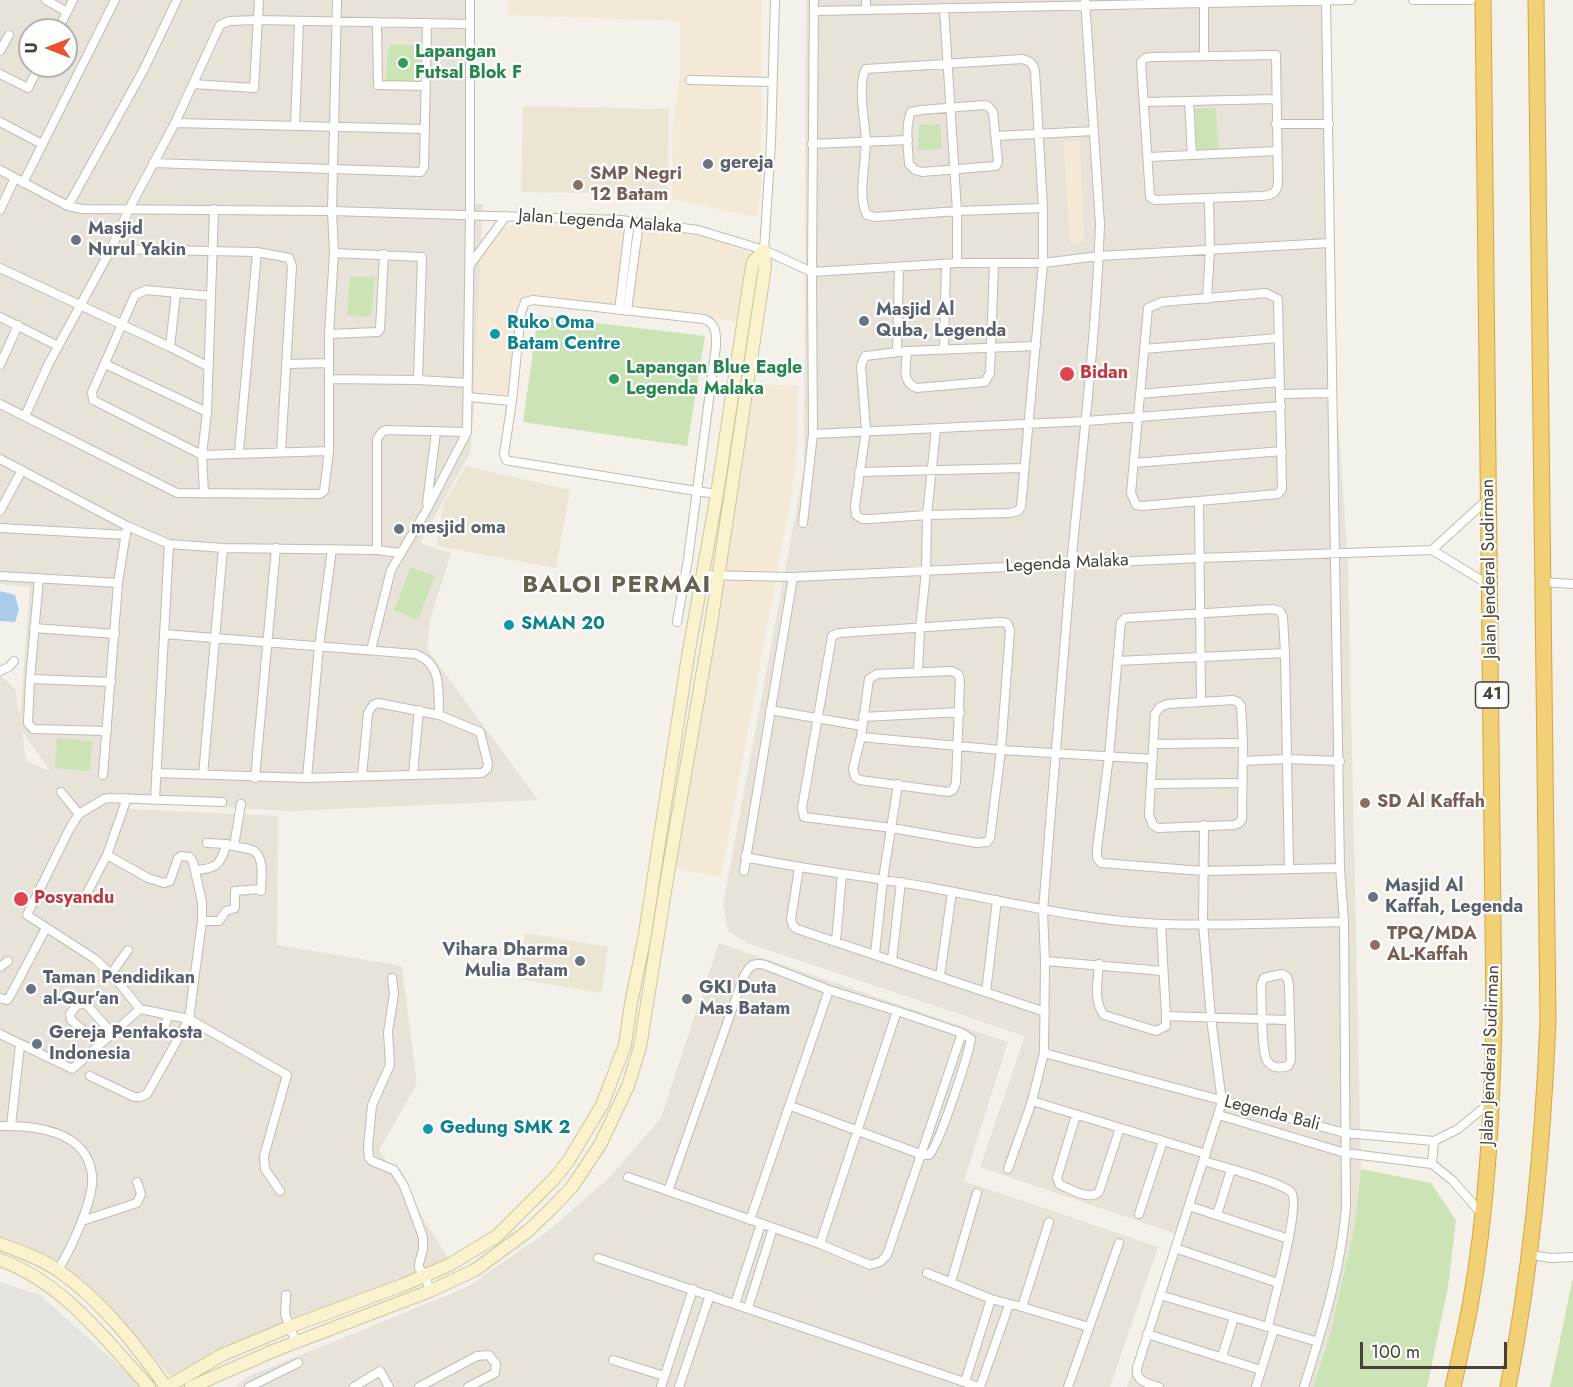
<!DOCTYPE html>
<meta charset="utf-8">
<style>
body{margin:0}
#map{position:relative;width:1573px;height:1387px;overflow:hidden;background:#f3f1e9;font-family:Jost,sans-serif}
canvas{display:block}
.north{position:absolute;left:18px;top:18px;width:60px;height:60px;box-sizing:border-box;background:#fff;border:2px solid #b5b3af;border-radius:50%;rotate:270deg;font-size:16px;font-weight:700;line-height:24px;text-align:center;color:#464238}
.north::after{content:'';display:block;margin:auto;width:21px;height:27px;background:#e9532b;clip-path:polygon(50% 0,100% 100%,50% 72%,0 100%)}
.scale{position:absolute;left:1360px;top:1342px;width:147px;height:27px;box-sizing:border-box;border:3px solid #464238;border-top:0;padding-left:8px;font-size:18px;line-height:21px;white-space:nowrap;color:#464238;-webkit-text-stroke:4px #fff;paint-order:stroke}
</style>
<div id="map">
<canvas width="1573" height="1387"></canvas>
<div class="north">U</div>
<div class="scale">100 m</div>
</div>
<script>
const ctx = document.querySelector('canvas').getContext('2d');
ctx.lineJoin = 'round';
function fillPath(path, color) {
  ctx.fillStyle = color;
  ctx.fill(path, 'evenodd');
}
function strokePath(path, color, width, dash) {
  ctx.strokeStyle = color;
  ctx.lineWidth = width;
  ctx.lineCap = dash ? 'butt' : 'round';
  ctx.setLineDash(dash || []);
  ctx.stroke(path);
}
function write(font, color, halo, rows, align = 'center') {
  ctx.font = font + ' Jost,sans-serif';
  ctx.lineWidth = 4.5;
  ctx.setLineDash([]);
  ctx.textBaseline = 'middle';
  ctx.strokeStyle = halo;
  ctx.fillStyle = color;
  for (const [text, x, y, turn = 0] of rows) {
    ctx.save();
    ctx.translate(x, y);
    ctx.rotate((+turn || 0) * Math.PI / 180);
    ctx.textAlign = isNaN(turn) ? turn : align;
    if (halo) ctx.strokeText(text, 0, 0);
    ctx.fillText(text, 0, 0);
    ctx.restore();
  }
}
const residential = new Path2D(`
 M0 0H467L465 204H483L474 406 470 453 420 543 451 553 430 620 427 649 538 800 291 811 114 801 132 809 278 816 277 945 402 966 417 1084 379 1150 449 1259 324 1317 170 1376 114 1312 37 1265 0 1248V675L15 689 20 716 30 587 0 584ZM30 30H66V66H30ZM22 731 50 771 26 761Z
 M806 0H1324L1326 241 1348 564 1361 1169 1354 1229 1330 1335 1313 1387H1127L1176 1234 980 1167 1025 1036 747 943 728 931 723 905 804 468Z
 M719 943 1008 1042 964 1181 1158 1247 1110 1387H236L245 1378 467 1287 547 1232 608 1179 661 1118Z`);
const commercial = new Path2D(`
 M508 0H762L761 190 757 217 672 199 673 123 680 77V21L508 15Z
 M1080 141 1084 242 1070 243 1063 142Z
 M517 223 620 227 684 233 713 240 759 256 749 323 534 295 526 296 518 304 508 395 474 392 481 259 503 228Z
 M755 384 798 386 796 468 721 877 673 868Z`);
const industrial = new Path2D(`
 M0 1282 40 1295 143 1387H0Z`);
const education = new Path2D(`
 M523 106 669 109 668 194 521 192Z
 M466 466 570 490 556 568 436 546 444 503Z
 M525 933 608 947 601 993 518 979Z`);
const green = new Path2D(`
 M389 45H421L419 81H385Z
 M1216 108 1218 149 1197 150 1195 109Z
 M940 124 942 149 918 150 919 125Z
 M350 277H375L371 317 347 315Z
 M538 316 705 336 687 446 523 422Z
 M411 567 435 576 418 620 394 610Z
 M57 738 92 741 90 771 55 768Z
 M1361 1169 1431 1183 1456 1220 1448 1287 1427 1387H1313L1330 1335 1354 1229Z
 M1573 1278V1387H1550Z`);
const water = new Path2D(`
 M0 591 15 595 19 610 15 622 0 621Z`);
const street = new Path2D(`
 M46 0 67 12
 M1413 0H1471
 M1204 3V56
 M944 8 957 211V263
 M866 10V0
 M814 11 1351 0
 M377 22 378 85 425 86
 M58 30 73 0
 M0 51 9 35
 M1276 55 1278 184C1276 194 1272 195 1262 196L1155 200 1150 197 1141 62 1145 58 1152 57Z
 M0 74 28 88 39 66
 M690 80 772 82
 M193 84 254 88 259 0
 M1189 101 1192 155
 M1145 102 1276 99
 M984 105 988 106 993 112 998 162 996 166 922 172 915 170 909 164C908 149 905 126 911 112L921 110Z
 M0 122 42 144
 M175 123 425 129
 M1276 124H1329
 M295 126 299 22
 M996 136 1094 131
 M812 144 908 140
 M1149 157 1277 151
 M153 163 421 172 424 167 427 23
 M0 170 68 206 82 209 332 211 621 220 698 230 764 250 812 272 957 263H1043L1099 256 1329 243
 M23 183 115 0
 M68 206 143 71 177 0
 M0 210 15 178
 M111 249 257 252 289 258 292 266 281 452
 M764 250 771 143 775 0
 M334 253 422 257 418 380
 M470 265 506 216
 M0 268 170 347 209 367
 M1266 293 1278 299 1282 489 1278 494 1142 506 1136 505 1131 493 1148 308 1162 302Z
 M211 296 146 290 135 295 92 392 93 400 202 455 329 451
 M1207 299 1210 250 1209 199
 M619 310 630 221
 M627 311 639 222
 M0 317 58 346
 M329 334 378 332 380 329 384 254
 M1036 346 907 351 865 356 861 366 866 430 855 506 856 515 862 519H870L927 515 1010 513 1018 511 1021 507 1043 263V208L1035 71C1033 64 1031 61 1022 59L866 69C857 84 865 122 866 140 866 162 857 197 867 215L875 217 957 211 1043 208
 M170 347 176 293
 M1144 349 1278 338
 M944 350 946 264
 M907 351C906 366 901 383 917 388L985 382 990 373 994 264
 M897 352 899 267
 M105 364 207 412
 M287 364 329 363
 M0 365 18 325
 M329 379 418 380 468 383
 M1140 394 1279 382
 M1280 394 1332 393
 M468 397 512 401
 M0 404 177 493 320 494 324 491 329 451V334L334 253 332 211 337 0
 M25 416 49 363 111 249 129 209 175 123 220 25 229 21 258 20 469 24
 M813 434 1087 421 1281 406
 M239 452 257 252
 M0 459 127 526 169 544 223 548 377 550 400 553
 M1134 463 1282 451
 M859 472 1023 468
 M204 493 202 455 207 412 214 209
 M1489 498 1432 550 1491 586
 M1199 502 1201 701
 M427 503 436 432
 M0 511 22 470
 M803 523 813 434 812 272 814 0
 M0 528 126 535
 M377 550V439L382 432 386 430 467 432
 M702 575 793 577 1200 558 1432 550
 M0 576 118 583
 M39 578 30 679 28 723 33 729 107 731
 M1543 582 1573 584
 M677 622 688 559 716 346C716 334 717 324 704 319L533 300 525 302 521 313 512 401 504 454 506 460 510 461 696 491 717 494
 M1001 622 1007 623 1010 630 1001 750 990 838 987 842 977 843 892 828 804 817 802 808 832 636 839 633Z
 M34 628 115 634
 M164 634 415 654C443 664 438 690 439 715
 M371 650 391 570 426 511 467 432 470 214V0
 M1117 661 1285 653
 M0 671 9 667 14 661
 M952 671 958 674 960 679 956 783 953 790 948 792 860 780 855 777 853 769 861 737 869 679 877 674Z
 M918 672 920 629 926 571 927 515 936 429
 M30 679 111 682
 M1233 700 1238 702 1241 706 1243 743 1242 819 1239 823 1234 825 1158 828 1153 825 1149 815 1155 714 1160 707 1168 704Z
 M770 710 862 726
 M863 717 960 712
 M861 737 1001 750 1153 759
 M1154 744 1243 743
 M1243 761 1286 759 1340 761
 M156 773 307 778 482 773 487 769 488 764 480 732 439 715 378 703 373 705 368 713 362 776
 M413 774 419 710
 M103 775 118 583 127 526
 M203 775 223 548
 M255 778 276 548
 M307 778 319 646 332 549
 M1151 784 1243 783
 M61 792 79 814
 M155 800 169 544
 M222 802 109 798 104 799 79 814 70 828 27 915 95 959 116 979 140 1009 189 1019 287 1075 264 1156 265 1169 280 1191
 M230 845 234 846 241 804
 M234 846C240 848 249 848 254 851 265 858 261 880 261 891
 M107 855 148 878 164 883 170 881 178 858 181 856 190 857 193 862 202 902V921
 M745 857C808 870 871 877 933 888 1009 902 1085 921 1162 924 1222 926 1283 923 1344 922
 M799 868 791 919 793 926 797 929 1045 1012
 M1289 868 1285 653 1283 617 1280 611 1272 609 1125 618 1121 622 1120 632 1109 756 1097 849V858L1101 863 1203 871 1340 868
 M195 870C219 869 219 864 227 844L207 843
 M744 871 793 577
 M87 893 107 855 127 798
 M836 941 842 874
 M875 954 883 879 898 784
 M892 960 901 882
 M1045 961 1163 971
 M1099 964C1098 980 1093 1002 1104 1015L1156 1031 1166 1026V1016L1161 924
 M0 967 8 961
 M111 974 128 950
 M1282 974 1287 977 1289 985 1291 1060 1288 1066C1280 1068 1273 1069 1267 1061 1261 1051 1262 999 1261 985L1264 978Z
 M940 976 952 892
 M392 978 394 994 388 1032 390 1065 372 1105 368 1147 369 1158 372 1161 394 1170 404 1186 423 1237V1249L419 1264V1268L425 1275 430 1291
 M986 992 997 900
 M0 998 7 1000 9 998 46 928
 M1166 1016 1289 1020
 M0 1034 72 1069 140 1009
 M162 1035 168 1016
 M100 1044 71 1020 70 1014 77 1005 85 1003 112 1033
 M1044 1053 1345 1133 1434 1141 1458 1129 1492 1101
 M90 1076 134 1097H140L147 1094 189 1019 202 921H219L226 911 235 908V891L261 889
 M1032 1101 1206 1154
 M1076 1115 1057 1178 1060 1185C1072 1189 1088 1201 1099 1192L1120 1128
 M1219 1115 1345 1153 1432 1164 1452 1180 1482 1214
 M0 1126C36 1125 87 1131 92 1175 95 1199 70 1250 58 1270
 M11 1126 20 1045
 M1204 1161C1220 1166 1281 1182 1291 1192 1302 1202 1272 1307 1268 1327
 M1432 1164 1434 1141
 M1008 1169 1032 1101 1044 1053 1045 961 1043 910C1052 795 1061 680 1071 565 1082 451 1096 338 1100 224L1085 0
 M628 1177 820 1244 870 1265 880 1262 887 1255 962 1033
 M668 1191 742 981C747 969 751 961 765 965L829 990 897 1011 962 1033 971 1039C968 1056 939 1146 929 1155L920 1154 791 1106
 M1189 1206 1289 1239
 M1139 1214 1163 1141
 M1217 1215 1231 1170
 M750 1220 829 990
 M82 1221 137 1203 141 1194 137 1182
 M820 1244 897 1011
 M1175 1248 1278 1283
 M1530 1255 1551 1258 1573 1257
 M598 1258 979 1387
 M927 1273 991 1299 1022 1307 1089 1327
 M951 1282 977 1193
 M286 1295 285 1314 296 1343
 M1160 1295 1318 1342
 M735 1304 761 1224
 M1022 1307 1049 1222
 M748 1308 773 1228
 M1147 1334 1261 1370
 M1222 1357 1234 1317
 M613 1360 664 1376
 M965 1382 991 1299
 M249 1387 298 1363
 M354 1387 380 1371 389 1387
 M419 1387 477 1356 489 1355 496 1364 495 1373 468 1387
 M661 1387 693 1289
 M679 1387 710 1295
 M980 1387 1009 1305
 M1068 1387 1119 1243
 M1159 1387C1148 1384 1135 1381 1137 1368L1222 1102 1211 1018 1203 923 1204 825
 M1256 1387 1274 1329
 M1304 1387C1322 1329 1342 1267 1346 1206L1344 922 1340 868 1326 0`);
const secondary = new Path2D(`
 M0 1244C20 1251 42 1259 59 1271 102 1301 136 1345 166 1387
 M0 1260C63 1282 106 1340 149 1387
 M167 1387 222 1355 289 1327 403 1285 449 1265 497 1236 554 1179 569 1160 602 1105 625 1045 631 1003 644 940 688 656 717 494 750 279 753 262 764 250
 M191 1387 273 1351 430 1291 475 1270 528 1231 554 1206 572 1187 600 1145 628 1086 640 1047 668 873 711 624 765 267 764 250`);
const highway = new Path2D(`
 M1453 1387C1459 1360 1465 1333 1470 1306 1487 1211 1492 1114 1494 1018L1483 0
 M1508 1387C1532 1266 1543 1144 1548 1021L1536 0`);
const markers = [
 [403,63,6,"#2e9e5b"],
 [708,164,6,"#6b7280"],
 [578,185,6,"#8d6e63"],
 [76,240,6,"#6b7280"],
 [864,321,6,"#6b7280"],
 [495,334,6,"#0f9aa8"],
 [1067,374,8,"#e0444e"],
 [614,379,6,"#2e9e5b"],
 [399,529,6,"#6b7280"],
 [509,625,6,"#0f9aa8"],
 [1365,803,6,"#8d6e63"],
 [1373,897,6,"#6b7280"],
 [21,899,8,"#e0444e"],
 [1375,945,6,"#8d6e63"],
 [580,961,6,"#6b7280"],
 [31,989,6,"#6b7280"],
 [687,999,6,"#6b7280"],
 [37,1044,6,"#6b7280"],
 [428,1129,6,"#0f9aa8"]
];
const shields = [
 [1492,695,33]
];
const shieldNames = [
 ["41",1492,695]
];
const leisureNames = [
 ["Lapangan",415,53],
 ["Futsal Blok F",415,74],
 ["Lapangan Blue Eagle",626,369],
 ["Legenda Malaka",626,390]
];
const worshipNames = [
 ["gereja",720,164],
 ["Masjid",88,230],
 ["Nurul Yakin",88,251],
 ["Masjid Al",876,311],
 ["Quba, Legenda",876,332],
 ["mesjid oma",411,529],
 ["Masjid Al",1385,887],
 ["Kaffah, Legenda",1385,908],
 ["Vihara Dharma",568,951,"right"],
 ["Mulia Batam",568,972,"right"],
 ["Taman Pendidikan",43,979],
 ["al-Qur’an",43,1000],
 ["GKI Duta",699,989],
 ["Mas Batam",699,1010],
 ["Gereja Pentakosta",49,1034],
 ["Indonesia",49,1055]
];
const educationNames = [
 ["SMP Negri",590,175],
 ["12 Batam",590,196],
 ["SD Al Kaffah",1377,803],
 ["TPQ/MDA",1387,935],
 ["AL-Kaffah",1387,956]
];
const streetNames = [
 ["Jalan Legenda Malaka",600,222,4],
 ["Legenda Malaka",1067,564,-3],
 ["Jalan Jenderal Sudirman",1490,569,-91],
 ["Jalan Jenderal Sudirman",1491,1055,-88],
 ["Legenda Bali",1272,1114,14]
];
const cultureNames = [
 ["Ruko Oma",507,324],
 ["Batam Centre",507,345],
 ["SMAN 20",521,625],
 ["Gedung SMK 2",440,1129]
];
const healthNames = [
 ["Bidan",1080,374],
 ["Posyandu",34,899]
];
const districtNames = [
 ["BALOI PERMAI",617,586]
];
fillPath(residential, '#e7e3d8');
fillPath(commercial, '#f3e9d6');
fillPath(industrial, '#e6e3de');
fillPath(education, '#ebe6d4');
fillPath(green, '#cce4b5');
fillPath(water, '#abcdeb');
strokePath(street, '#c1bcaf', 10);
strokePath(secondary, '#cfc69c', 14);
strokePath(highway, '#d1a645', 17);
strokePath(street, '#fff', 8);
strokePath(secondary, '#faf2cc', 12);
strokePath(highway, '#f2d075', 15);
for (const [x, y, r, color] of markers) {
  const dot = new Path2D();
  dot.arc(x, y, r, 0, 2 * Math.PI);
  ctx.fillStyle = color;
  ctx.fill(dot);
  strokePath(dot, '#fff', 2);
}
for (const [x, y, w] of shields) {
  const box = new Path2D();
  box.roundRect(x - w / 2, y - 13, w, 26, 4.5);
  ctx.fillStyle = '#fff';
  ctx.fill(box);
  strokePath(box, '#464238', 1.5);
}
write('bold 16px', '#464238', null, shieldNames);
write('bold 18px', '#27864d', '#fff', leisureNames, 'left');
write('bold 18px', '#5b616d', '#fff', worshipNames, 'left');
write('bold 18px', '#785e54', '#fff', educationNames, 'left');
write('18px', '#464238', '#fff', streetNames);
write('bold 18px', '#0d838f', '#fff', cultureNames, 'left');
write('bold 18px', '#be3a42', '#fff', healthNames, 'left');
ctx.letterSpacing = '1.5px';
write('bold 24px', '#686050', '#fff', districtNames);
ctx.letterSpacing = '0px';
</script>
